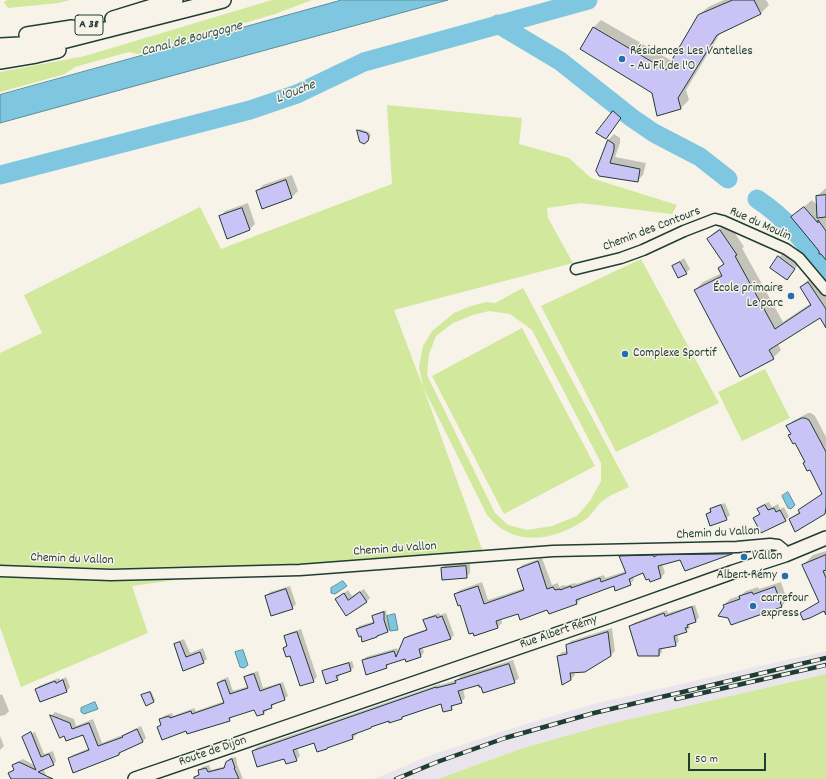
<!DOCTYPE html>
<meta charset="utf-8">
<style>
body{margin:0}
#map{position:relative;width:826px;height:779px;overflow:hidden;background:#f7f3e8;font-family:Dekko,sans-serif}
canvas{display:block}
.scale{position:absolute;left:688px;top:753px;width:78px;height:18px;box-sizing:border-box;border:2px solid #1f3d34;border-top:0;padding-left:5px;font-size:12px;line-height:14px;white-space:nowrap;color:#1f3d34;-webkit-text-stroke:3px #f7f3e8;paint-order:stroke}
</style>
<div id="map">
<canvas width="826" height="779"></canvas>
<div class="scale">50 m</div>
</div>
<script>
const ctx = document.querySelector('canvas').getContext('2d');
ctx.lineJoin = 'round';
function fillPath(path, color) {
  ctx.fillStyle = color;
  ctx.fill(path, 'evenodd');
}
function strokePath(path, color, width, dash) {
  ctx.strokeStyle = color;
  ctx.lineWidth = width;
  ctx.lineCap = dash ? 'butt' : 'round';
  ctx.setLineDash(dash || []);
  ctx.stroke(path);
}
function write(font, color, halo, rows, align = 'center') {
  ctx.font = font + ' Dekko,sans-serif';
  ctx.lineWidth = 3;
  ctx.setLineDash([]);
  ctx.textBaseline = 'middle';
  ctx.strokeStyle = halo;
  ctx.fillStyle = color;
  for (const [text, x, y, turn = 0] of rows) {
    ctx.save();
    ctx.translate(x, y);
    ctx.rotate((+turn || 0) * Math.PI / 180);
    ctx.textAlign = isNaN(turn) ? turn : align;
    if (halo) ctx.strokeText(text, 0, 0);
    ctx.fillText(text, 0, 0);
    ctx.restore();
  }
}
const built = new Path2D(`
 M826 651V674L605 725 523 748 438 779H374L434 754 510 729 593 704Z`);
const green = new Path2D(`
 M7 0H70L58 3 8 8 4 2Z
 M272 0H312L275 14 138 54 129 52 75 67 65 74 0 92V72L85 56Z
 M387 105 522 118 519 144 569 158 591 178 677 205 672 214 581 203 547 208 548 218 573 263 394 310 423 387 419 367 423 346 432 331 454 313 471 306 486 302 495 303 523 288 629 487C621 491 612 494 605 499 597 504 593 514 586 519 560 537 525 547 498 526 494 523 491 519 487 515L423 387 483 552 227 573 132 586 148 633 21 687 0 627V353L42 333 24 295 200 207 221 249 392 184ZM489 311 510 314 532 330 601 463V481L590 501 577 516 552 526 527 530 508 525 495 513 427 375 429 354 436 336 453 323 473 315Z
 M641 259 719 403 616 452 541 306Z
 M522 328 595 466 504 514 432 376Z
 M765 369 790 418 742 441 718 392Z
 M826 674V779H438L523 748 605 725Z`);
const water = new Path2D(`
 M342 0H448L0 123V95Z
 M788 492 795 505 791 509 788 508 782 496Z
 M343 581 347 586 335 594 331 593V588Z
 M395 614 398 630 390 631 387 616Z
 M243 650 248 665 244 668 240 667 235 652Z
 M95 702 98 709 84 714 81 712V708Z`);
const shadow = new Path2D(`
 M724 0H766L769 5 760 14 721 32 686 90 689 100 680 109 653 93 593 28 601 20 672 61 699 15 708 7Z
 M618 108 624 113 609 134 598 133Z
 M360 129 369 132 371 135 368 140 358 130Z
 M614 134 620 138V143L615 157 646 163 643 175 637 181 598 171 608 140Z
 M292 175 298 191 292 197 263 208 257 191 263 185Z
 M826 188V257L792 217 812 200 818 206 817 196Z
 M248 203 255 224 250 229 227 237 220 217 225 211Z
 M728 223 744 247 742 248 783 322 811 303 801 287 809 279 816 275 826 290V319L820 316 778 344 781 350 773 358 695 290 703 282 722 273 719 268 725 263 708 239 716 231Z
 M783 253 798 265 790 275 771 267Z
 M684 258 690 269 686 273 673 266Z
 M808 413H811L815 416 826 437V512L796 531 790 519 800 511 805 505 823 494 795 441 789 436 791 433 787 426 793 421Z
 M769 502 772 507 778 504 780 509 784 507 789 517 785 520 754 518 761 513 758 509 762 505Z
 M725 503 730 515 726 519 707 514 715 506Z
 M734 550 731 553 685 570 680 559 662 564 665 573 661 577 650 580 644 571 633 576 634 580 630 584 614 585 581 597V599L577 603 549 613 548 609 518 612 501 619 502 623 498 627 475 635 455 594 460 590 482 582 488 600 524 588 518 570 522 565 542 558 552 585 558 583 559 587 564 585 565 586 575 583 576 584 604 575 605 578 626 571 620 556 624 552Z
 M826 551V604L803 565 813 555Z
 M470 562V573L466 577 442 568 446 564Z
 M781 582 787 600 782 606 724 605 730 599 741 595 746 591 758 587 759 589Z
 M290 586 296 604 292 608 266 596 270 592Z
 M364 589 370 598 366 602 336 599 348 590 352 596Z
 M695 605 699 617 696 621 691 622 689 626 690 628 686 631 677 634 679 641 676 645 662 647V652L659 656 639 655 630 627 634 623 667 610 668 613Z
 M386 610 387 617 390 629 388 631 380 634 377 637 361 635 357 629 359 626 375 621 373 616 376 614Z
 M439 613 440 615 446 613 454 635 451 638 422 647 424 652 421 656 407 661 406 657 389 663 390 664 386 667 363 660 366 657 397 648 399 653 405 639 409 635 427 629 424 621 428 617Z
 M612 628 615 651 611 655 574 672 575 675 571 679 558 656 562 652 568 651 567 646 571 641Z
 M301 629 317 677 313 681 284 648 287 644 285 637 289 633Z
 M184 639 190 653 203 648 207 659 203 662 184 669 175 645 179 641Z
 M513 660 519 678 514 682 479 683 463 688 465 698 461 702 455 704 451 709 441 702 405 715 402 718 390 720 372 726 356 733 357 734 352 739 315 741 297 748 300 756 296 760 253 751 257 747 440 684V685L457 680 461 676Z
 M352 661 354 667 351 670 339 674 340 676 337 679 323 672 326 669Z
 M258 671 263 688 283 682 288 696 284 699 274 703 275 704 271 707 264 713 255 709 232 717 229 720 186 730 158 727 161 724V720L164 716 172 713 173 716 194 708 196 711 225 701 218 683 221 680 228 677 233 691 249 686 246 677 249 674Z
 M66 677 70 687 67 691 36 690 39 686 59 678 60 680Z
 M151 691 155 700 154 701 142 696Z
 M2 694 9 711 5 715 0 716V695Z
 M55 712 74 719 76 726 93 719 102 743 125 734 141 726 146 738 143 741 122 751 119 754 69 759 73 755 89 748 83 733 60 737 52 715Z
 M35 732 44 754 53 751 56 761 53 765 43 768 46 775 43 778 12 779 9 773 15 769 13 765 17 762 23 759 34 765 23 737 26 734V736Z
 M0 736 4 746 0 750Z
 M236 757 237 764 243 779H202L199 771 202 767 209 765 211 770 226 766 227 762 230 758Z`);
const river = new Path2D(`
 M498 24 560 61 632 118 654 133 700 157 728 179
 M0 175 250 110 297 94 364 62 588 0
 M757 199C786 218 807 244 826 272`);
const building = new Path2D(`
 M733 0H754L761 14 717 35 678 98 681 109 657 116 652 93 580 49 593 27 666 70 698 15Z
 M613 111 621 118 606 139 596 133Z
 M357 130 367 133 369 137 368 141 364 144 360 142Z
 M608 140 614 144V150L610 163 640 169 638 182 599 176 596 171Z
 M286 180 292 198 262 209 256 191Z
 M826 195V217L817 218 816 196Z
 M804 207 818 223V220L826 231V260L821 254H819V251L791 217Z
 M242 208 250 230 227 239 219 216Z
 M720 230 737 255 735 256 775 329 811 305 800 287 808 282 826 309V328L820 318 769 350 774 359 740 377 694 290 722 276 718 268 724 264 707 239Z
 M778 256 795 269 787 280 770 268Z
 M680 262 687 274 678 278 672 266Z
 M802 418H805L809 420 826 452V507L825 514 795 532 789 519 800 513 798 510 822 494 810 470 807 471 803 463 805 462 795 443 793 444 788 435 791 434 786 426Z
 M721 505 727 520 710 526 706 514 711 512 710 509Z
 M765 505 768 510 774 508 776 512 780 510 786 521 761 533 753 518 760 514 757 509Z
 M732 554 685 571 680 560 658 566 661 578 650 582 649 579 646 580 643 573 629 579 631 585 615 591 614 586 576 600 577 604 549 614 547 610 520 620 518 614 496 621 498 628 474 636 473 633 469 634 460 605 458 606 454 594 478 586 484 604 524 590 517 569 538 561 547 589 553 587 555 590 560 589V590L571 586V588L600 578 601 582 626 573 619 556 653 555 654 557 657 555Z
 M826 555V570L823 571 826 578V615L824 611 810 618 803 620 800 613 819 602 802 565Z
 M466 566 467 578 442 580 441 568Z
 M775 587 782 607 731 625 728 618 718 616 724 607 723 605 740 599 739 596 752 592 753 594Z
 M286 589 293 609 271 616 265 596Z
 M360 592 367 602 346 616 335 599 344 593 348 600Z
 M692 607 696 622 687 625 688 627 685 628 687 632 674 636 676 646 659 649V656H638L629 626 664 613 665 616Z
 M384 612V620L388 632 377 636V637L362 642 361 636 359 637 356 629 374 623 372 616Z
 M436 616 437 618 442 616 451 639 419 649 421 657 406 662 405 659 386 665 387 668 366 675 362 660 394 651 396 657 404 638 427 630 423 620Z
 M297 632 314 682 300 686 290 656 286 657 283 648 287 646 284 636Z
 M608 632 611 656 585 672 570 673 571 680 562 685 557 656 567 654 566 645Z
 M180 642 186 657 200 652 204 663 183 671 174 644Z
 M349 663 351 671 336 676 338 680 326 684 322 671Z
 M509 664 515 683 483 693 481 687H479V685L458 691 462 703 451 706 452 710 443 712 441 704 402 717V719L389 723V721L371 727V728L352 735 353 739 327 748V749L317 752 314 743 293 750 297 761 286 764 284 759 257 767 252 751 436 687V688L456 683 455 681Z
 M254 674 260 691 280 684 285 700 271 705 272 708 263 711 264 714 257 716 254 710 229 718 230 721 187 734 186 731 162 740 157 727 161 725 159 719 169 716 170 718 191 711 192 714 224 703 217 683 225 680 230 694 248 688 244 677Z
 M63 680 67 692 40 702 35 689 55 681 56 683Z
 M150 692 154 702 146 706 141 695Z
 M50 715 70 723 72 729 89 723 98 746 123 737 122 736 137 729 143 742 119 753V755L73 773 68 758 89 750 83 735 66 741 64 736 60 738Z
 M31 732 41 757 49 754 54 765 38 772 53 779H11L8 773 14 770 12 765 19 762 36 770 22 737Z
 M232 759 235 768H234L239 779H194V777L199 775 198 770 206 768 208 772 224 768 226 762Z`);
const minor = new Path2D(`
 M576 269 621 258 643 250 684 231 715 219 723 221 786 249 799 258 826 290
 M0 571 111 575 300 570 553 551 737 547 770 544 778 545 783 549 785 555`);
const major = new Path2D(`
 M135 779 607 617 733 572 785 555 826 538`);
const highway = new Path2D(`
 M113 19 175 0
 M27 35 72 28
 M0 46 39 44 66 40 223 0
 M0 61 36 55 58 50`);
const rail = new Path2D(`
 M676 699 826 665
 M396 779 437 762 505 738 594 713 826 658`);
const markers = [
 [622,59,4,"#1f6fb2"],
 [791,296,4,"#1f6fb2"],
 [625,354,4,"#1f6fb2"],
 [744,557,4,"#1f6fb2"],
 [785,576,4,"#1f6fb2"],
 [753,606,4,"#1f6fb2"]
];
const shields = [
 [89,25,28]
];
const shieldNames = [
 ["A 38",89,25]
];
const poiNames = [
 ["Résidences Les Vantelles",630,52],
 ["- Au Fil de l'O",630,67],
 ["École primaire",783,289,"right"],
 ["Le parc",783,304,"right"],
 ["Complexe Sportif",633,354],
 ["Vallon",752,557],
 ["Albert Rémy",777,576,"right"],
 ["carrefour",761,599],
 ["express",761,614]
];
const streetNames = [
 ["Rue du Moulin",760,225,24],
 ["Chemin des Contours",652,230,-21],
 ["Chemin du Vallon",718,534,-3],
 ["Chemin du Vallon",395,550,-4],
 ["Chemin du Vallon",72,560,2],
 ["Rue Albert Rémy",559,633,-19],
 ["Route de Dijon",213,752,-19]
];
const waterNames = [
 ["Canal de Bourgogne",192,40,-15],
 ["L'Ouche",296,93,-22]
];
fillPath(built, '#eae5ec');
fillPath(green, '#d1e89d');
fillPath(water, '#7fc6e0');
strokePath(water, '#598f9b', 1);
fillPath(shadow, '#0003');
strokePath(river, '#7fc6e0', 19);
fillPath(building, '#cac4f6');
strokePath(building, '#1f3d34', 1);
strokePath(minor, '#1f3d34', 13);
strokePath(major, '#1f3d34', 16);
strokePath(highway, '#1f3d34', 18);
strokePath(minor, '#f7f3e8', 10);
strokePath(major, '#f7f3e8', 13);
strokePath(highway, '#f7f3e8', 15);
strokePath(rail, '#1f3d34', 4.5);
strokePath(rail, '#f7f3e8', 3, [9]);
for (const [x, y, r, color] of markers) {
  const dot = new Path2D();
  dot.arc(x, y, r, 0, 2 * Math.PI);
  ctx.fillStyle = color;
  ctx.fill(dot);
  strokePath(dot, '#f7f3e8', 1.5);
}
for (const [x, y, w] of shields) {
  const box = new Path2D();
  box.roundRect(x - w / 2, y - 10, w, 20, 3);
  ctx.fillStyle = '#f7f3e8';
  ctx.fill(box);
  strokePath(box, '#1f3d34', 1);
}
write('bold 12px', '#1f3d34', null, shieldNames);
write('13px', '#1f3d34', '#f7f3e8', poiNames, 'left');
write('13px', '#1f3d34', '#f7f3e8', streetNames);
write('italic 14px', '#325856', '#f7f3e8', waterNames);
</script>
